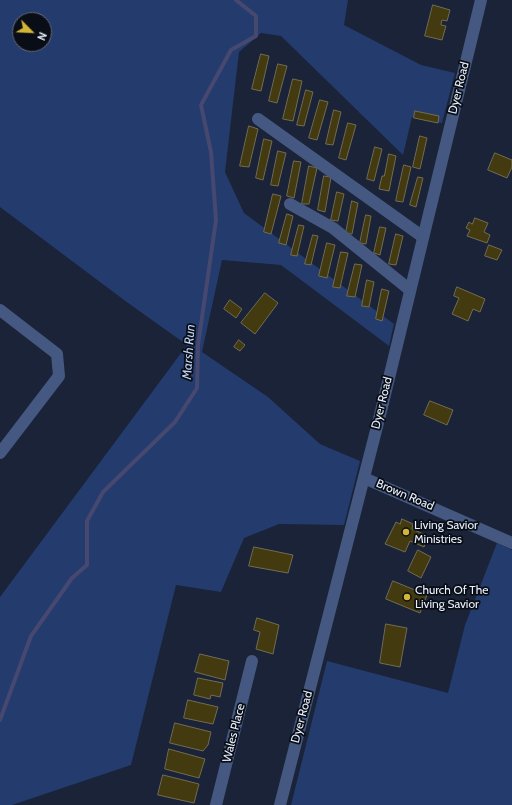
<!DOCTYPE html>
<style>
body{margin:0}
#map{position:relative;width:512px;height:805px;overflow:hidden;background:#1a2337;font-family:Cabin,sans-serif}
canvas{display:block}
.north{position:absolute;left:12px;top:12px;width:40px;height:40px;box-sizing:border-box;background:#090d15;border:1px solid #626772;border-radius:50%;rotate:114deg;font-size:11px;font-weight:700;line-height:16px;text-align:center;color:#e8effd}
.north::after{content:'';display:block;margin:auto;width:14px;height:18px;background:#d4b635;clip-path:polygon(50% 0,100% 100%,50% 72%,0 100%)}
</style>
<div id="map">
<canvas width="512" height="805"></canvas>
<div class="north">N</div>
</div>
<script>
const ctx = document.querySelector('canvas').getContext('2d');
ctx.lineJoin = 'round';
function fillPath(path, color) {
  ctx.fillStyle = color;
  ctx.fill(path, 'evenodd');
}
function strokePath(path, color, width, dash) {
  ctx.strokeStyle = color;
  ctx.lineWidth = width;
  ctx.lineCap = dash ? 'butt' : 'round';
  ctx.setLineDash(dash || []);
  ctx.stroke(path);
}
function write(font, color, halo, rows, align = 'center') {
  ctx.font = font + ' Cabin,sans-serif';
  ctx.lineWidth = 3.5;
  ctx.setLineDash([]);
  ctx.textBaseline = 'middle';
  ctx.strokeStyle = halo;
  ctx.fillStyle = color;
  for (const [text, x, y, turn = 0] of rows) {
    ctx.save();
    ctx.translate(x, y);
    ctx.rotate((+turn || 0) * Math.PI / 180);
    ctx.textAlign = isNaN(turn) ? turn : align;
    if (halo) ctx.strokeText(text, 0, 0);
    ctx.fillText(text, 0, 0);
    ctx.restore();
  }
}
const green = new Path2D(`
 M0 0H348L344 25 421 65 455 73 442 123 412 117 403 155 281 36 261 33 239 52 225 172 244 213 394 324 389 346 281 265 222 260 202 352 268 397 320 444 360 461 344 525 279 524 244 538 221 592 176 585 131 765 12 805H0V597L187 345 124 300 0 207ZM20 20H44V44H20Z
 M497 543 512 550V805H291L327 661 448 693 465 625Z`);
const stream = new Path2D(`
 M0 720 31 636 72 578 87 565V521L103 492 175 422 197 388 198 345 216 220 211 152 201 105 231 50 256 36V16L236 0`);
const building = new Path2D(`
 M433 5 450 10 447 21 442 20 441 24V25L446 26 442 40 425 36Z
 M261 54 269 56 261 91 252 89Z
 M278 64 287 66 277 103 269 101Z
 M293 79 302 81 293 121 283 119Z
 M306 90 313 92 304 126 297 125Z
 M320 100 328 102 317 140 309 138Z
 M334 110 341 112 333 145 326 144Z
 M415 111 439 116 438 123 414 118Z
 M348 123 356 125 346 160 339 158Z
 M249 126 258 129 249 167 240 166Z
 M420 136 427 138 420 169 413 167Z
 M264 139 272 141 263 180 256 178Z
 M375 147 382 149 374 181 367 179Z
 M278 151 286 153 278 186 271 185Z
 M495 153 512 160V167L507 178 488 170Z
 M389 154 396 156 389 191 379 189 382 176H384Z
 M294 161 301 162 294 198 287 196Z
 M404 165 411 167 403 202 396 201Z
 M309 166 317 168 309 204H302Z
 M324 176 331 177 325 212 318 210Z
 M418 177 423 178 416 207 410 205Z
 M337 192 344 194 338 221 331 220Z
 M273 194 281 196 271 234 264 232Z
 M352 201 358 203 352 234 346 233Z
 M287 214 293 216 286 245 279 243Z
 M366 215 371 216 366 244 360 243Z
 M475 218 488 223 484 232 490 235 487 243 467 236 470 230 466 228 469 222 472 224Z
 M299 225 304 226 297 256 291 255Z
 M380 227 386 228 380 255 374 253Z
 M396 234 403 236 396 265 389 264Z
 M313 235 318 236 311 265 305 264Z
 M327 243 335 245 327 278 319 276Z
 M489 245 502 250 497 260 485 256Z
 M341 252 348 253 340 288 333 287Z
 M355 264 362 265 355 297 347 296Z
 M367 280 374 282 369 307 362 306Z
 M457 287 485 299 480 312 473 309 468 321 452 314 459 298 454 296Z
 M382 289 389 291 382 321 376 319Z
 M265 293 278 303 255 334 241 323Z
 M230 300 242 309 236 318 224 309Z
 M239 340 245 345 240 351 234 347Z
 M430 401 453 410 447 425 424 415Z
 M402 519 413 524 412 529 428 536 424 547 410 541 405 552 385 544 396 522 400 524Z
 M254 547 293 555 288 573 249 566Z
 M418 550 431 557 421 578 408 571Z
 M393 581 427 595 420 613 386 599Z
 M257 618 279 625 273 654 256 649 260 632 254 630Z
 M386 624 407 628 400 667 380 663Z
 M200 654 229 661 225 680 195 672Z
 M198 678 223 683 220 697 211 695 210 699 194 695Z
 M188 700 218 707 213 724 184 718Z
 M175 723 211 732 208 745 203 751 170 743Z
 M169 749 205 759 199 778 165 769Z
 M163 775 199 784 194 803 158 795Z`);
const minor = new Path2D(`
 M258 119 423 237
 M290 204 333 228 410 290
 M0 310 57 354 59 376 0 453
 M364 478 512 543
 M216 805 252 661`);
const tertiary = new Path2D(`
 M280 805 380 415 481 0`);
const markers = [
 [406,532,4,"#d4b635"],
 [407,597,4,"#d4b635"]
];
const streetNames = [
 ["Dyer Road",459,88,-76],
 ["Dyer Road",382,403,-76],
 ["Brown Road",405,495,23],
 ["Dyer Road",302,717,-75],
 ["Wales Place",234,733,-76]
];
const poiNames = [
 ["Living Savior",414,525],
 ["Ministries",414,539],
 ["Church Of The",415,590],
 ["Living Savior",415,604]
];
const waterNames = [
 ["Marsh Run",189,352,-86]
];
fillPath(green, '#243b6d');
strokePath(stream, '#464870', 4);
fillPath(building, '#443a10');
strokePath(building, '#726c52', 1);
strokePath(minor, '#445881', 12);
strokePath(tertiary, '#445881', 12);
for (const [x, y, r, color] of markers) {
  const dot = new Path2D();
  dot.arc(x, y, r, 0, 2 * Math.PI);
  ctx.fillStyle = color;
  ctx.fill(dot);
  strokePath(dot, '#090d15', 1.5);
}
write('12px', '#e8effd', '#090d15', streetNames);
write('12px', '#e8effd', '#090d15', poiNames, 'left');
write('italic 13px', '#bed0f3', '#090d15', waterNames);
</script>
